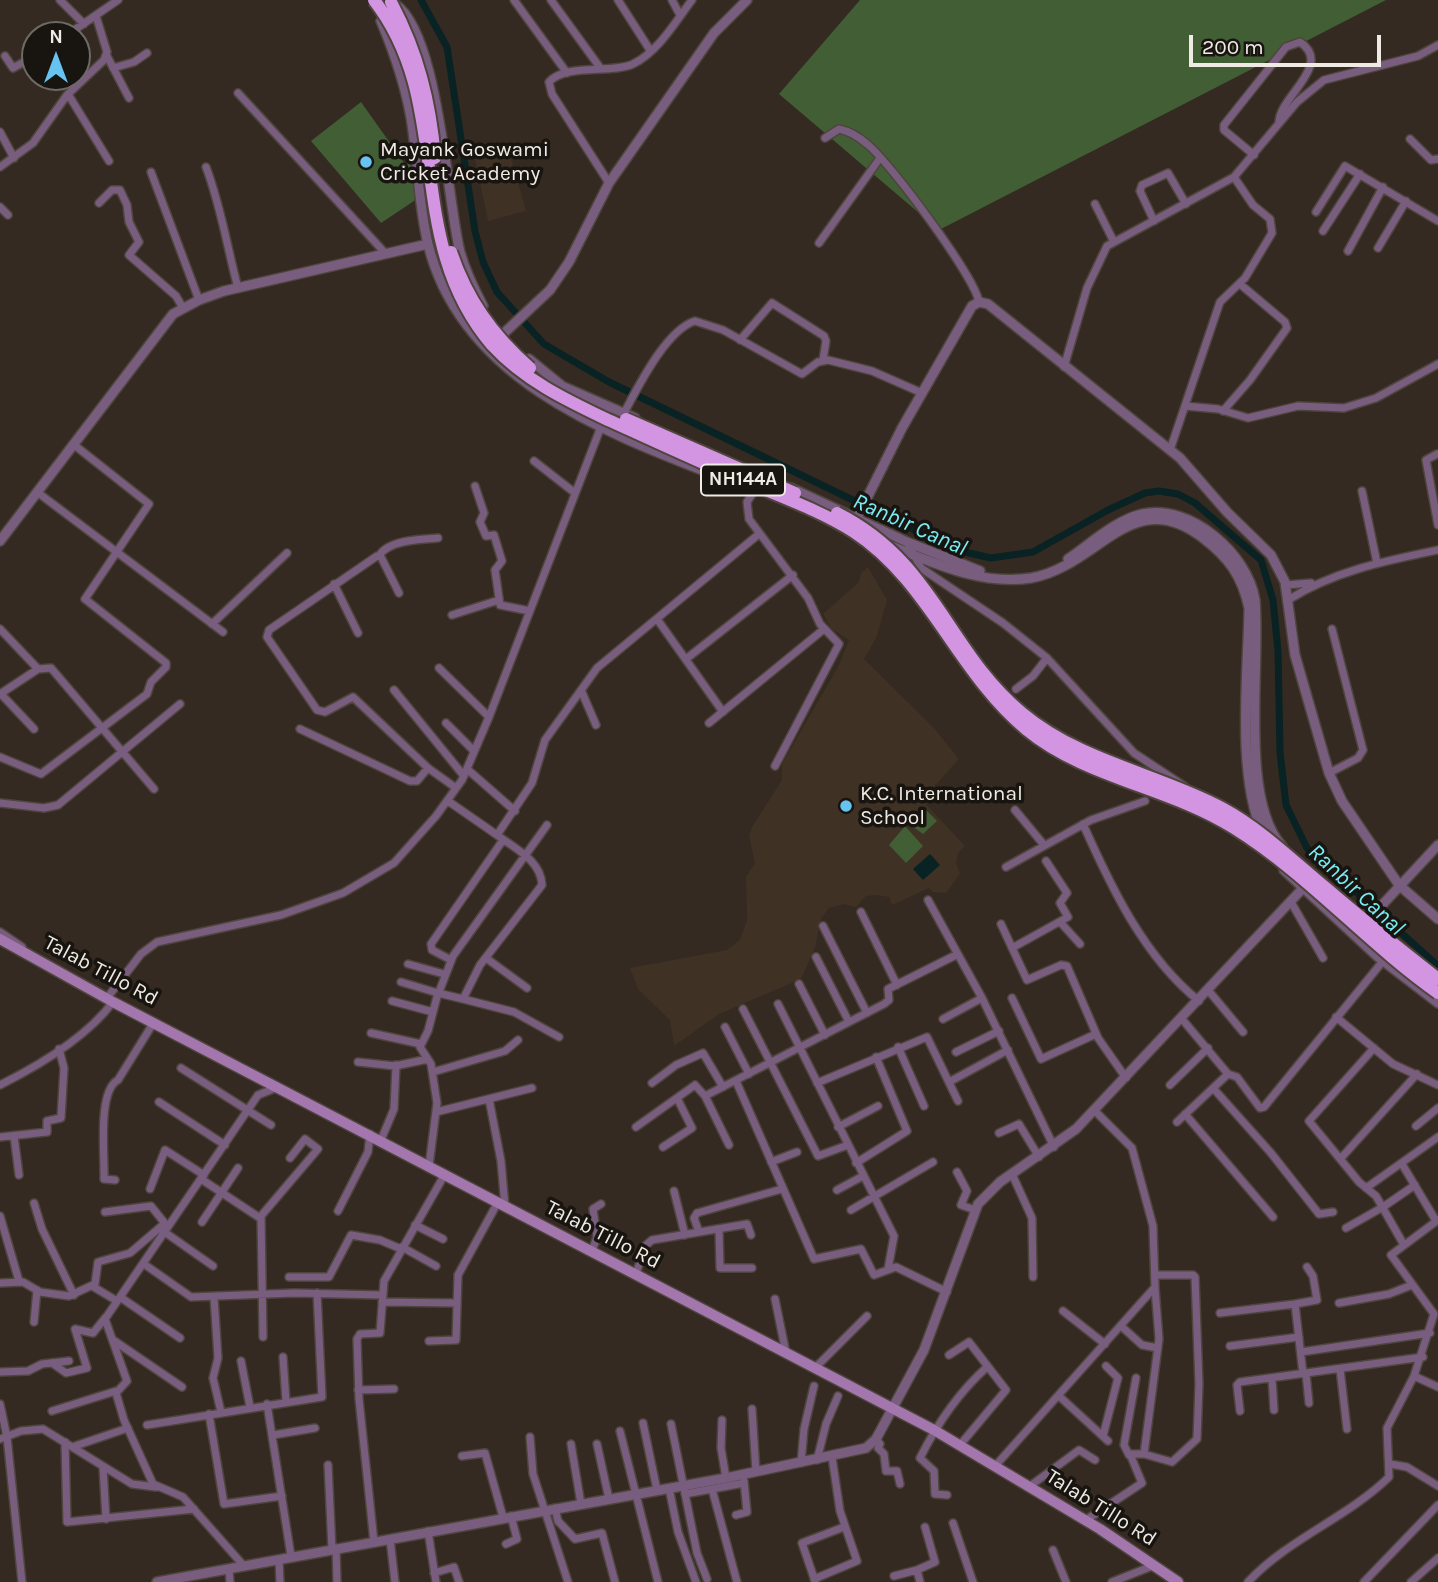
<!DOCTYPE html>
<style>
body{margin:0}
#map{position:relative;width:1438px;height:1582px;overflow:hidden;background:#342a22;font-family:Karla,sans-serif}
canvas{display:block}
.north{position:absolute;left:21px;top:21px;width:70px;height:70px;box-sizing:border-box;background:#181410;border:2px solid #6e6a65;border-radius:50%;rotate:0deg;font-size:19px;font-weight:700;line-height:28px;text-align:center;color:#f0eae4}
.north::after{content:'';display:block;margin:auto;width:24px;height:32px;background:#67c4f0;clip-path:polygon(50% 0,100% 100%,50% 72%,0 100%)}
.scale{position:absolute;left:1189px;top:35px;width:192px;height:32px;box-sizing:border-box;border:4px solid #f0eae4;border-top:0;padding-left:9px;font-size:21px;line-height:24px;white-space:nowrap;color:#f0eae4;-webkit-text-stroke:5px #181410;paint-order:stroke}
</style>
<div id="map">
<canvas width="1438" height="1582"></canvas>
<div class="north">N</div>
<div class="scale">200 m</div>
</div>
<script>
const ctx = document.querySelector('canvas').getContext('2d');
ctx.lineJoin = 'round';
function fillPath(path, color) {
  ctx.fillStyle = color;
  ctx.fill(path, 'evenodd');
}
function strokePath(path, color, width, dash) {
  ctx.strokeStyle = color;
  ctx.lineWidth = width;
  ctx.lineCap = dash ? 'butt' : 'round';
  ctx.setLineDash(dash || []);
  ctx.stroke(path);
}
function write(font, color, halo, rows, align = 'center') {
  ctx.font = font + ' Karla,sans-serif';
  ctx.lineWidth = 7;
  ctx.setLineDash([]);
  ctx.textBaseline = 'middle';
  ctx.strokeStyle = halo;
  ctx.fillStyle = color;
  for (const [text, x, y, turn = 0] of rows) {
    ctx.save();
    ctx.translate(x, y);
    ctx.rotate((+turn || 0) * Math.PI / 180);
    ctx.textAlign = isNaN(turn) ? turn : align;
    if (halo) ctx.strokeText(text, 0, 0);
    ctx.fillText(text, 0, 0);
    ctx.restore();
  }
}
const built = new Path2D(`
 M507 144 526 211 488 221 473 149Z
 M868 567 887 600 877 636 864 659 933 727 959 759 922 800 965 846 958 853 956 863 960 874 946 893 933 892 929 888 892 905 889 897 876 895 866 896 856 907 843 904 829 908 821 919 815 948 801 979 719 1014 674 1046 670 1020 638 989 630 968 727 950 740 940 747 920 746 877 755 863 749 836 752 827 782 780V764L839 665 849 640 832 629 823 614 859 582 861 573Z`);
const green = new Path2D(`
 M860 0H1386L939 230 779 94Z
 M361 102 405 164 422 160 432 189 381 223 311 141Z
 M925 809 937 821 923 834 909 824Z
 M905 826 923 846 906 863 889 845Z`);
const water = new Path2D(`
 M930 854 940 865 923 880 913 869Z`);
const canal = new Path2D(`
 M421 0 447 47 475 231 483 262 497 292 544 344 609 382 956 550 991 558 1033 552 1108 510 1145 493 1159 491 1178 494 1195 503 1261 560 1273 600 1278 651 1280 752 1286 805 1307 848 1438 966`);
const minor = new Path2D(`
 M60 0 84 24
 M514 0 567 73
 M551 0 601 69
 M618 0 650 50
 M672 0 680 15
 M67 35 118 0
 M5 56 13 68 35 56
 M107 56 129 98
 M113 68 134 62 147 53
 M238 93 386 254
 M68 94 109 161
 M0 132 14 158
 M825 138 839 129C849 131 859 137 867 144 889 161 975 277 979 302
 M1410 139 1431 160 1438 159
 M1254 155 1224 130V125L1286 47 1300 42C1334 65 1279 97 1279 122
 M0 167 33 143 67 95 104 60 107 52 96 16
 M206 167C221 206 227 247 238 288
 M151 172 199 300
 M609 183 552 94 549 82C566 63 611 74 633 64 658 52 676 21 692 0
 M99 203 112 190H120L127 205 129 222 139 242 129 255 176 296 183 308
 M1095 204 1114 242
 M0 207 8 215
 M1316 212 1345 166 1438 221
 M1154 221 1140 191 1142 185 1168 173 1186 204
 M1323 231 1360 174
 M819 243 880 158
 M1378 248 1406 201
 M1348 251 1383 187
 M740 340 772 303 824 336 826 341 823 360
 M1064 367 1087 288 1107 246 1234 177 1297 102 1324 80 1418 56 1438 45
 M1185 406 1218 409 1248 418 1298 406 1344 408 1376 398 1438 364
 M1223 411 1250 380 1287 328 1285 322 1240 284
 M624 413C638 387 666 330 695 321L723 330 802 374 818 362 828 360 872 371 922 393
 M1170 450 1220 302 1245 278 1272 233 1270 219 1253 205 1234 177
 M1437 454 1426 460 1438 525
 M534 461 575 493
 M758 485 747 502 749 519 808 598 820 624 839 644 775 766
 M475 486 484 513 480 522 486 536 494 535 502 561 495 570 500 605 530 611
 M1362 491 1377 563
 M37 492 223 632
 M907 542 921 568 1003 623 1047 658 1134 753 1184 786
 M379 556C388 540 421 539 438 538
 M334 584 358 633
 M1286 585 1311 583
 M399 593 381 557 377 556 269 630 267 637 317 710 325 712 353 697 428 768 456 788
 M1288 600C1334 571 1385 561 1438 550
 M452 615 499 600
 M657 619 723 712
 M212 624 287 553
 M0 629 38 669
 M686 659 793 575
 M439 668 489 717
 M1016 689 1033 676 1047 658
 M394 690 464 776
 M581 690 596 725
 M0 694 38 669 51 668 154 789
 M1 694 34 729
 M446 723 474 751
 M709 723 824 629
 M300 729 410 781H417L428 768
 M0 757 41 774 147 694 151 682 166 667V663L85 599 149 504 73 444
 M467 769 515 811
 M1329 773 1358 758 1363 750 1332 629
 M448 801 497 835
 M0 803 44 808 58 805 180 704
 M1015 810 1044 845
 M1083 824C1111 887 1144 957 1199 1001
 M1006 867 1091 820 1145 801
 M928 900 982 998 1054 1147
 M1291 902 1323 958
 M861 912 897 985
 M1061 923 1080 944
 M1001 924 1027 980 1061 965 1067 966 1098 1038 1126 1078
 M823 926 867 1013
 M0 932 22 947
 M1012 948 1068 917 1060 903 1067 893 1046 861
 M816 957 849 1022
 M486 958 527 988
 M451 960 432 950 431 944 503 840
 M408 964 444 974
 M401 982 438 993
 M799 984 825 1035
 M1208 990 1243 1032
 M439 992 453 956 547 825
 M107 998 141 954 157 942 281 915 343 893 394 863 436 816 462 780 489 717 609 406
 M1012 998 1041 1059 1096 1034
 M463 999 514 1012 559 1037
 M392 1001 433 1012
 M778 1004 894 1236 888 1269
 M743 1009 818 1156 848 1145
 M1336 1017 1393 1064 1438 1085
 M943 1019 982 998
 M725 1027 749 1074
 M371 1033 421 1044
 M898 1047 924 1106
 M1374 1048 1309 1121 1359 1182 1376 1196 1404 1245
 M956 1052 999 1031
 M358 1062 395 1066 428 1059
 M181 1068 271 1125
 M433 1072 505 1051 518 1040
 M1228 1074 1237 1077 1260 1108 1264 1107 1383 961
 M736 1081 814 1259 861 1249 874 1275 896 1267 947 1292
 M949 1082 1008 1050
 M652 1083 676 1065 703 1053 723 1087
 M817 1083 927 1037 958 1101
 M0 1085C40 1065 86 1038 113 1002
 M1170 1085 1208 1048
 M1213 1088 1271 1153 1319 1214 1333 1212
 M705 1096 884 1004 889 1000 888 989 956 955
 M489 1099 501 1161 505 1206
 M159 1102 225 1145
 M436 1112 532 1088
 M1185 1114 1273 1217
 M1177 1122 1228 1074 1182 1019
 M1416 1126 1438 1108
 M636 1127 695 1085 705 1096 729 1145
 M838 1127 878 1106
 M999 1133 1019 1124 1039 1157
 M14 1136 19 1175
 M0 1137 47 1132V1121L61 1118 64 1068 59 1049
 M381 1140 394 1109 396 1065
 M663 1147 692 1128 677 1098
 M1342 1157 1417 1074
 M771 1162 797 1152
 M856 1163 907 1131 876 1057
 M1402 1164 1436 1221
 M429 1166 437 1103 431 1064 420 1047 428 1031 438 993 463 999 480 965 542 885C541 860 514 848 497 835L532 783 545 740 597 668 759 534
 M957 1172 967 1191 961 1205 975 1210
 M1012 1174 1032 1218 1033 1277
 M201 1179 260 1218
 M115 1180 104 1179C105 1157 97 1091 118 1080L154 1022
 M1366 1188 1438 1137
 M150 1189 165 1150 204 1175
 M837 1190 863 1176
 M674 1191 685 1235
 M34 1203 42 1229 74 1295
 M851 1210 933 1162
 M338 1211 368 1152 370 1134
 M105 1212 151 1206 167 1226
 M0 1216 19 1281
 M202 1222 238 1168
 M415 1225 443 1239
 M1346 1228 1383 1207 1415 1185
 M719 1229 720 1268H752
 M699 1232 694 1218 697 1213 782 1189
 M166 1233 213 1266
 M402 1247 436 1266
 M592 1251 597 1237 593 1209 601 1204
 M144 1264 191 1297 294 1293 382 1295
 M636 1274 645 1246 652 1240 747 1224 751 1235
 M289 1277H329L351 1235 380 1240 401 1249
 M0 1283 23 1282 40 1292 69 1296 95 1284 98 1262 130 1253 164 1224
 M92 1286 117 1301
 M120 1297 180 1338
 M214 1297 218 1358 213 1378 221 1412
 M775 1299 786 1353
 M382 1302 457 1303
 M1339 1303 1389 1294 1412 1285
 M1063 1311 1105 1344
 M1220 1313 1295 1304
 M34 1322 37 1290
 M1121 1326 1142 1345 1158 1348
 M263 1337 261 1216 318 1149 305 1139 290 1158
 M113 1340 182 1387
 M429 1341 456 1340 458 1275 498 1202
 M1230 1346 1299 1337
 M1301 1352 1430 1333
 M949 1355 969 1342 1006 1390 960 1445
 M283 1357 286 1401
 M241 1361 250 1407
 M52 1363 66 1373 87 1368 75 1329 93 1333 106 1317
 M815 1368 867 1316
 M1340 1369 1347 1429
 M0 1372 28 1371 42 1364 69 1361
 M1303 1374 1295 1304 1317 1300 1313 1276 1307 1267
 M1306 1374 1309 1403
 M1414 1376 1434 1314 1391 1255 1438 1220
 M1272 1378 1274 1410
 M358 1390 394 1389
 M1059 1396 1108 1441
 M0 1404 7 1437 22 1582
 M267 1404 291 1556
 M752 1409 756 1472
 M52 1411 116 1391
 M1240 1411 1237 1385 1240 1382 1423 1357
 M209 1414 224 1504 282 1496
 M722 1420 721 1448 726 1478
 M643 1423 657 1490
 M671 1424 697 1553 707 1579
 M147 1425 322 1397 317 1293
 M620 1431 658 1582
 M273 1435 315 1428
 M1103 1436 1118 1378 1106 1366
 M530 1437 533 1474 568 1582
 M0 1439 21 1431 43 1429 132 1484 156 1487
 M876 1439 880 1444 878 1448 884 1454 886 1471H897L900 1484
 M65 1442 67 1522 194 1509
 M571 1444 581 1504
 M597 1444 609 1499
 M72 1447 128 1428
 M1144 1454 1159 1339 1155 1288
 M1129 1455 1124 1445 1136 1378
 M462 1456 485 1453 503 1517
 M817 1460 826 1424 838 1396
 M801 1463 804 1429 814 1386
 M1390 1464 1407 1467 1438 1486
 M328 1465 332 1549
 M996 1465 1155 1287 1153 1226 1132 1148 1095 1111
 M103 1467 106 1519
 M1030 1486 1079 1450 1095 1460
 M669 1488 678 1532 696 1582
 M712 1489 737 1582
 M685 1494 744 1483
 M947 1495 935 1494 934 1471 920 1458C937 1424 958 1393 987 1367
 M555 1508 558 1521 575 1539 602 1533 615 1582
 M736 1515 747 1512 744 1481
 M1086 1520 1142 1483 1130 1454H1144L1172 1462 1197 1439 1199 1384 1195 1277 1193 1275H1155
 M953 1523 973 1582
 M428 1531 436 1582
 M390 1539 395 1582
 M374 1542 359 1399 357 1339 360 1334 380 1333 384 1281 445 1174
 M506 1544 517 1539 511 1516
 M336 1548 337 1582
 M1053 1550 1066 1582
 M279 1559 280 1582
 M244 1566 183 1497 153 1484 124 1420 116 1393 127 1381 105 1319 258 1095 278 1087
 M229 1569 230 1582
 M434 1573 454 1567 459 1582
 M894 1576 917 1570
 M814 1579 857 1561 840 1511 832 1457
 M815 1581 802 1543 844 1527
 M920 1582 917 1570 935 1562 925 1527
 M1112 1582 1155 1565
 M1248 1582C1288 1539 1347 1518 1389 1477L1387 1428 1414 1376 1438 1387
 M1364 1582 1438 1505
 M1411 1582 1438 1558`);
const tertiary = new Path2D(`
 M391 2C438 21 447 202 460 252 465 270 474 289 483 306
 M381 21C394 52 405 84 411 118 418 160 418 203 428 244 462 383 612 435 730 481
 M503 334 550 290 569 262 609 183 714 33 747 0
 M529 359 562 386 635 418
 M791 488 907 542 980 571
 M857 518 902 428 972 306 979 302 988 304 1180 458 1227 512 1271 555 1285 582 1295 655 1329 773 1342 801 1399 885 1438 919
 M0 541 173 314 199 300 224 291 428 244
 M886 544C932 562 980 586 1031 578 1099 566 1132 483 1203 538 1229 558 1242 576 1249 608 1248 674 1236 774 1263 834
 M1068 559C1090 544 1116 520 1142 514 1190 503 1248 554 1255 600 1261 664 1239 799 1282 846
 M1284 870 1378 957 1438 1003
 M1370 918 1438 845
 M157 1582 726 1478 866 1448 876 1439 924 1350 978 1204 1000 1182 1076 1129 1305 886`);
const secondary = new Path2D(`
 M0 939 113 1002 934 1430 1100 1529 1178 1582`);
const trunkBridge = new Path2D(`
 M374 0C456 106 401 238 492 345 524 380 566 400 608 420 655 441 702 463 749 483 784 498 821 511 854 532 929 581 957 672 1026 729 1085 778 1169 787 1234 828 1308 874 1367 943 1438 993
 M391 2C418 53 430 101 435 158
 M451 252C467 299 492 335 530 368
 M626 419 795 493
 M837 513C935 562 946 650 1022 713 1081 762 1156 773 1222 808 1261 829 1293 861 1327 889 1363 920 1401 950 1438 979`);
const markers = [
 [366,162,7,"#67c4f0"],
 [846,806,7,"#67c4f0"]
];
const shields = [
 [743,480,84]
];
const shieldNames = [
 ["NH144A",743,480]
];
const poiNames = [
 ["Mayank Goswami",380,150],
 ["Cricket Academy",380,174],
 ["K.C. International",860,794],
 ["School",860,818]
];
const streetNames = [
 ["Talab Tillo Rd",101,971,28],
 ["Talab Tillo Rd",603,1235,27],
 ["Talab Tillo Rd",1101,1508,32]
];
const waterNames = [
 ["Ranbir Canal",910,525,24],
 ["Ranbir Canal",1356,890,43]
];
fillPath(built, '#3f3123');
fillPath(green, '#425e35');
fillPath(water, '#092223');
strokePath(canal, '#092223', 7);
strokePath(minor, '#4e453d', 10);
strokePath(tertiary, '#4e453d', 12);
strokePath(secondary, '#4e453d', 13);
strokePath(minor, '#785d7f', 7);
strokePath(tertiary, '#785d7f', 9);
strokePath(secondary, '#a377ae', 10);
strokePath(trunkBridge, '#4e453d', 16, []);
strokePath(trunkBridge, '#d395e2', 12);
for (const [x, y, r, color] of markers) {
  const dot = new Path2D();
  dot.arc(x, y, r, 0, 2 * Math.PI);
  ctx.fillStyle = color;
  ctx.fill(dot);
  strokePath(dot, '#181410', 2.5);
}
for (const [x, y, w] of shields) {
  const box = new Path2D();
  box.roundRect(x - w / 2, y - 15.5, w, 31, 5);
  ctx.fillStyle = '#181410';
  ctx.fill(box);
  strokePath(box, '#f0eae4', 2);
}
write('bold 19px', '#f0eae4', null, shieldNames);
write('21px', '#f0eae4', '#181410', poiNames, 'left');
write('21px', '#f0eae4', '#181410', streetNames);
write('italic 23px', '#78eef4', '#181410', waterNames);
</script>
